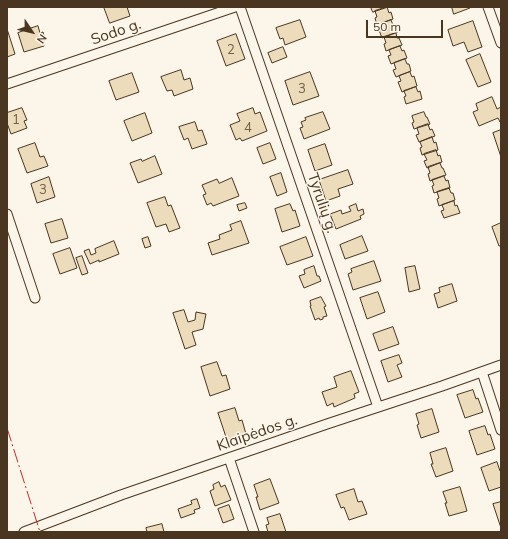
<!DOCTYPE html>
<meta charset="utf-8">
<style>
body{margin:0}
#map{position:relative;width:508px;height:539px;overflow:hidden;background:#fbf6e9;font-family:Mulish,sans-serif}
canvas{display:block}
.frame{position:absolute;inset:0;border:8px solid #4a3520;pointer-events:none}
.north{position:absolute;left:12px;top:12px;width:40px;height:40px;-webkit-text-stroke:3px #fbf6e9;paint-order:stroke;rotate:125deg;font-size:11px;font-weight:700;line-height:16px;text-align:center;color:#4a3520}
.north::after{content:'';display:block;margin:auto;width:14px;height:18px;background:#4a3520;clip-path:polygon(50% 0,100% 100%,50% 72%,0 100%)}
.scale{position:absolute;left:366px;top:20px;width:77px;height:18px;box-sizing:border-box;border:2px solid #4a3520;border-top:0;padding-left:5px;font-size:12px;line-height:14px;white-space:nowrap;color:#4a3520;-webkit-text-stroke:3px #fbf6e9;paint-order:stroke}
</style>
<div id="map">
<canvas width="508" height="539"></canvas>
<div class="frame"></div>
<div class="north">N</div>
<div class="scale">50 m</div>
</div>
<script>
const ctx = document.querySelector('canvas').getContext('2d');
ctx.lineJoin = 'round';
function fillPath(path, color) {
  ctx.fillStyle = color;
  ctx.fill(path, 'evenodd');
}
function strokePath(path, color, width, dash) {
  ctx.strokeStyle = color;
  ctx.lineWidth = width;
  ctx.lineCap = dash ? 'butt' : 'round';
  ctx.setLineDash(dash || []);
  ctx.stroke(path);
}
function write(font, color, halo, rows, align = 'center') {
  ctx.font = font + ' Mulish,sans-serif';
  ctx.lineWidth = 3;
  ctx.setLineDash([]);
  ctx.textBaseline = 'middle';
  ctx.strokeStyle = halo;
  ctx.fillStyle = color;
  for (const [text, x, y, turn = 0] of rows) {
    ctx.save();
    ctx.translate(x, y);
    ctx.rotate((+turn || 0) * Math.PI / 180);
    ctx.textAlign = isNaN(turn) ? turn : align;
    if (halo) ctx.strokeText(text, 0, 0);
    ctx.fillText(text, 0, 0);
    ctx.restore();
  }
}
const building = new Path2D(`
 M104 7H127L130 16 110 23Z
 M371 7H388L373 12Z
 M387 7 389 13 391 12 393 19 377 25 375 18 377 17 375 11Z
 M452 7H470V8L454 14Z
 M300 20 306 37 285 45 283 38 280 39 276 28Z
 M391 20 393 25H395L398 32 382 38 379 30H382L380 24Z
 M473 21 482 47 468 52 464 42 453 46 448 30Z
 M38 26 40 33 43 32 45 40 42 41 44 46 24 52 18 33Z
 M8 32 15 54 7 57V33Z
 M396 33 397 38H399L402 45 386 51 384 44 386 43 384 37Z
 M236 34 245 59 226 66 217 41Z
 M400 46 402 51 404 50 407 58 391 64 388 56 391 55 389 50Z
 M283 47 287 57 272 63 268 53Z
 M480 54 491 82 478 87 466 60Z
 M405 59 407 64H409L411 71 396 77 393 70 396 69 394 63Z
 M181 70 184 80 190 78 193 89 174 96 172 90 167 91 161 77Z
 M310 72 319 96 293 105 285 81Z
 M410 72 412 77 414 76 417 86 402 92 398 82 401 81 399 76Z
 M132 73 139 92 116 100 109 81Z
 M416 87 418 92 420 91 422 99 406 104 404 97 406 96 404 91Z
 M492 97 497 109 501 107V122H500L498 118 479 126 473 112 478 110 476 104Z
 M22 108 27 120 24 121 27 128 11 134 7 123V113Z
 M253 108 255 114 260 112 267 131 242 141 240 138 236 140 230 125 240 121 237 114Z
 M323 112 330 129 304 139 300 128 303 127 301 122 306 120 305 118Z
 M424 112 426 117H427L430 124 414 129 412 123 414 122 412 116Z
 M145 113 152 133 132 141 124 121Z
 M195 122 198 131 202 130 207 144 192 149 188 138 184 140 179 127Z
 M428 124 430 130 432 129 435 136 419 142 416 135 419 134 417 128Z
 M501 130V157L493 133Z
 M432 137 434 143 436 142 438 150 422 155 420 148 422 147 420 142Z
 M35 143 40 157 44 156 48 166 27 173 18 149Z
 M270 143 276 159 263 164 257 148Z
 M325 144 332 165 315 171 308 150Z
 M436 150 438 156 440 155 442 162 427 168 424 161 427 160 424 154Z
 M155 156 162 174 138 183 130 163 141 159 142 161Z
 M440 163 442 168H443L446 175 430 181 428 174 430 173 428 167Z
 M348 170 353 184 338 189 340 196 326 201 319 180Z
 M281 173 287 192 277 196 270 177Z
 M444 176 446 181 448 180 450 188 434 193 432 186 434 185 432 180Z
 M49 177 55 197 37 203 31 184Z
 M232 178 239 196 213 206 211 203 207 205 203 195 206 194 202 185 217 179 219 183Z
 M449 188 451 193H453L455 200 439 206 437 199 439 198 437 192Z
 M165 197 168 206 171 205 180 228 169 232 166 224 156 227 147 203Z
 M454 201 455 206 457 205 460 213 444 218 441 211 444 210 442 205Z
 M245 203 247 208 239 211 237 205Z
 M290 204 293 211 295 210 300 226 282 232 275 209Z
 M356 204 358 211 363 209 364 214 360 216 361 219 336 229 330 214 341 210 342 214 351 211 349 207Z
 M62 219 68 238 51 243 45 224Z
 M241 221 249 243 212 255 208 243 220 239 219 235 232 230 230 225Z
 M501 223V246H499L492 227Z
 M362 236 368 251 345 259 340 245Z
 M148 237 151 246 145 248 142 239Z
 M306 237 313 256 287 265 280 247Z
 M114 241 119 254 99 262V260L90 264 84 251 89 249 91 255 96 253 95 249Z
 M70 248 77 268 60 274 53 254Z
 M82 256 88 273 82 275 76 258Z
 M374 261 381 281 353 290 348 274 352 272 351 269Z
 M314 266 317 276H319L321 281 304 288 299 276 305 274 304 270Z
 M415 266 420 289 409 292 405 268Z
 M452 284 457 301 438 308 434 294 440 292 439 288Z
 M378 292 385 312 367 319 360 298Z
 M321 297 326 306 324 307 327 316 323 317V319L320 320 319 318 315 320 310 306H311L310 301Z
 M184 310 188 322 195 320 196 312 206 314 203 329 192 332 196 345 185 349 173 313Z
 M393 327 399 344 379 351 373 334Z
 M399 355 402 363 397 365 402 377 388 382 381 361Z
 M217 362 222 376 226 375 230 389 210 396 201 367Z
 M351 371 359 392 354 394 355 398 334 407 333 403 327 406 322 392 337 387 334 377Z
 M473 390 476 399 478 398 483 412 465 418 457 395Z
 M235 408 239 421 242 420 246 434 227 440 218 413Z
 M432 409 439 432 421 438 417 425 419 424 416 414Z
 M485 426 488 435 490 434 495 449 477 455 469 431Z
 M446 448 453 471 436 477 431 464H433L430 453Z
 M497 462 500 471H501V487L489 491 481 468Z
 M270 479 279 503 260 510 256 497H258L254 485Z
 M219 482 221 487 225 485 231 500 215 506 210 491 214 489 213 485Z
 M460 487 467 511 449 516 445 503H447L443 492Z
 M354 489 358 502 362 501 367 514 349 520 344 507 341 508 336 495Z
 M197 499 200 508 194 510 195 513 181 518 178 509 192 504 191 501Z
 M501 502V528L493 504Z
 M229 505 234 519 223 523 218 509Z
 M280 514 286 532H268L266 525 269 524 267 518Z
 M162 524 164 532H147L146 528Z`);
const street = new Path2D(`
 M240 7 378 407
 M488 7 501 43
 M7 84 235 7
 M7 214 35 298
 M482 372 501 430
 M229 458 254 532
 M24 532 121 495 327 424 442 386 501 365`);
const power = new Path2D(`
 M7 428 40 532`);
const numberNames = [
 ["2",231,50],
 ["3",302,89],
 ["1",16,120],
 ["4",248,128],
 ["3",43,190]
];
const streetNames = [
 ["Sodo g.",116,32,-19],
 ["Tyrulių g.",322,203,71],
 ["Klaipėdos g.",257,433,-19]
];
fillPath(building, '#ecdcbc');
strokePath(building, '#4a3520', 1);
strokePath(street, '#4a3520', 11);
strokePath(street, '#fbf6e9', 9);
strokePath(power, '#c62828', 1, [14, 3, 2, 3]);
write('13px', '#725f47', null, numberNames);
write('15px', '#4a3520', '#fbf6e9', streetNames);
</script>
